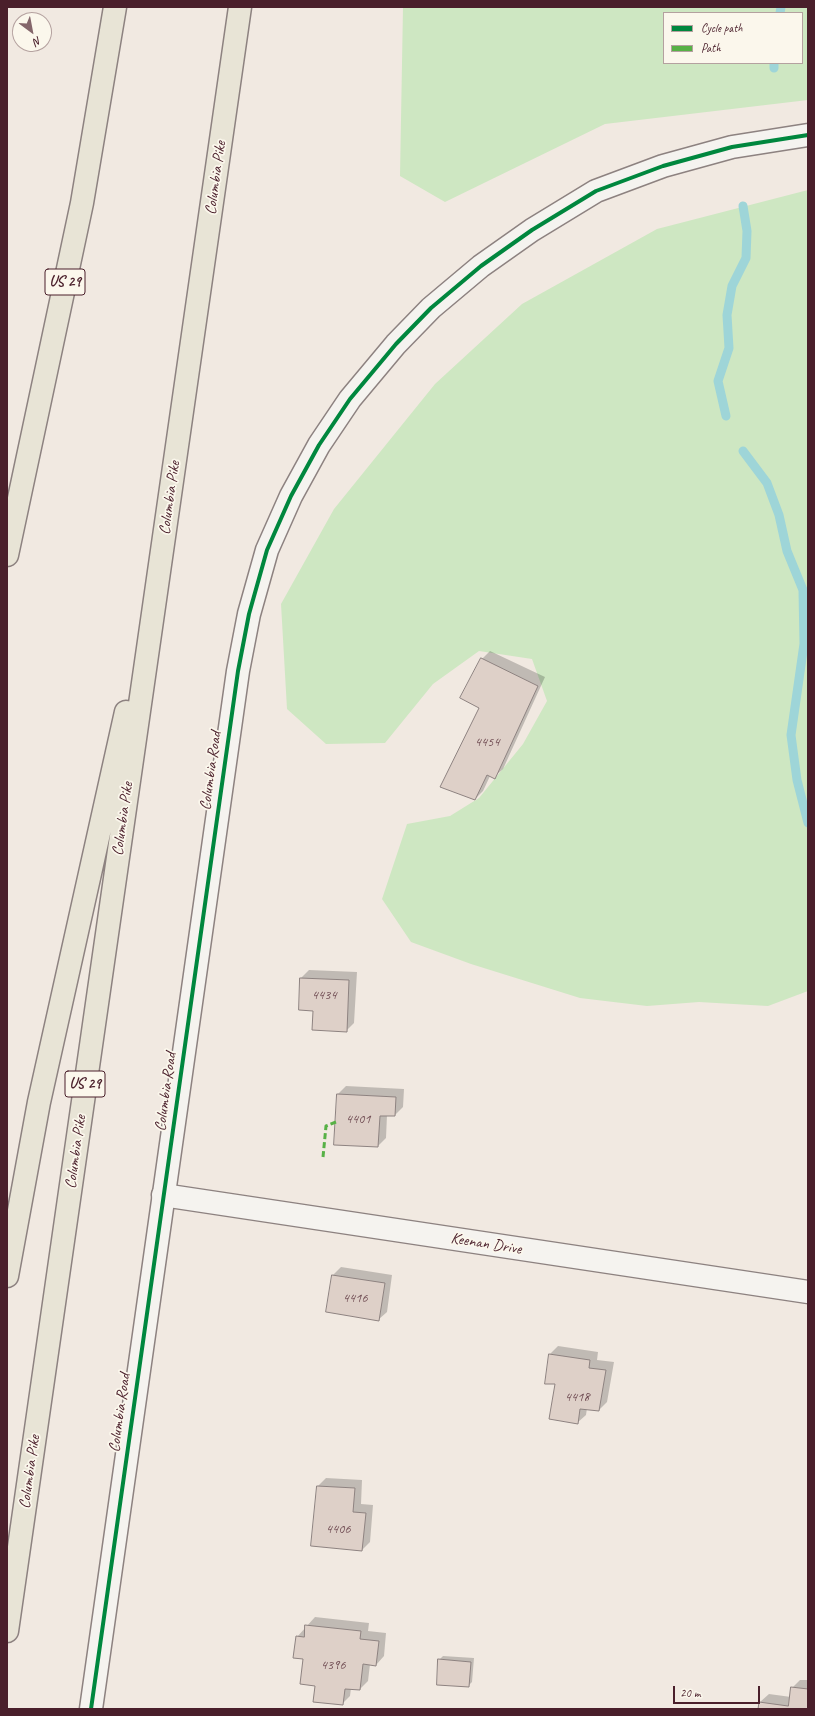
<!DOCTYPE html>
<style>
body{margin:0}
#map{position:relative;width:815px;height:1716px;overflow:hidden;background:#f1e9e1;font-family:Caveat,sans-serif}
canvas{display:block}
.frame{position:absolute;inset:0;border:8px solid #4a1f2b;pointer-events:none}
.legend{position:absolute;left:663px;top:12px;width:140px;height:52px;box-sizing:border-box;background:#fbf7ec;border:1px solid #b4a19f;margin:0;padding:5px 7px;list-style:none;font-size:12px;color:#4a1f2b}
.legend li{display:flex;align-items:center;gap:8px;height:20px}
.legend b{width:20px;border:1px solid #b4a19f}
.north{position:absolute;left:12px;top:12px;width:40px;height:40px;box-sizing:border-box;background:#fbf7ec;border:1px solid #b4a19f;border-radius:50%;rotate:148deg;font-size:11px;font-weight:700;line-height:16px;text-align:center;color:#4a1f2b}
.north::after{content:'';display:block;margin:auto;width:14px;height:18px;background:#84666b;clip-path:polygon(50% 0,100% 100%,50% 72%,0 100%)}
.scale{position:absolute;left:673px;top:1686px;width:87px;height:18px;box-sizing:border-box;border:2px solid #4a1f2b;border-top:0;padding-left:5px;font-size:12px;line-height:14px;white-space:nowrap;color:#4a1f2b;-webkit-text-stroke:3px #fbf7ec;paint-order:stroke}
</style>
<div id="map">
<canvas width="815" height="1716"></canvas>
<div class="frame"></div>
<ul class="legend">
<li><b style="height:5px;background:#00873e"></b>Cycle path</li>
<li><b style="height:5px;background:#57b146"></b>Path</li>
</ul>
<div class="north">N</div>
<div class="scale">20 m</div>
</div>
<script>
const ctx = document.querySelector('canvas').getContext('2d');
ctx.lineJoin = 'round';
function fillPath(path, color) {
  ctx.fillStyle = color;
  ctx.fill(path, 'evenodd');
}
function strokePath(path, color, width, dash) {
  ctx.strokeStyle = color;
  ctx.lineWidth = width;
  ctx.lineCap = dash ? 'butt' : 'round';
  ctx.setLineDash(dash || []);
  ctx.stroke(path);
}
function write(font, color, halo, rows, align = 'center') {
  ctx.font = font + ' Caveat,sans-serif';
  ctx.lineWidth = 3.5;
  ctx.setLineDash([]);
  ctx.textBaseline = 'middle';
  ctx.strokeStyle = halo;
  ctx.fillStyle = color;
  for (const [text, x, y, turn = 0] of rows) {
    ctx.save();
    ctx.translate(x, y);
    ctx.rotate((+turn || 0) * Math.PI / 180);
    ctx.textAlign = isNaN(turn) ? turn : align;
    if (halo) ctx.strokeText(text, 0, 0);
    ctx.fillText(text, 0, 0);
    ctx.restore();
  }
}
const green = new Path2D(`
 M403 7H808V100L605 124 445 202 400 176ZM664 13H802V63H664Z
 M808 190V991L768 1006 699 1002 647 1006 580 998 471 964 411 942 382 899 407 824 450 816 479 798 523 744 547 701 532 659 479 651 433 684 385 743 326 744 287 709 281 604 334 509 435 384 522 304 657 229Z`);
const shadow = new Path2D(`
 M490 651 545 677 503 769 494 777 490 776 483 791 475 799 482 659Z
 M309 970 357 972 354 1023 346 1031 314 1010 301 978Z
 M346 1086 404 1089 403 1107 395 1115H387L386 1138 378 1146 338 1094Z
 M341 1267 392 1275 387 1312 378 1320 327 1311 333 1275Z
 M558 1346 598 1352 597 1360 614 1362 607 1402 599 1410 587 1408 586 1415 577 1423 556 1384 550 1354Z
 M326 1478 362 1480 361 1504 373 1505 370 1542 362 1550 318 1486Z
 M315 1617 369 1623 368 1631 386 1633 384 1656 376 1665 370 1664 368 1681 360 1689 351 1688 350 1696 342 1704 316 1685 297 1637Z
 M443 1656 474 1658 472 1682 468 1686 439 1660Z
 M800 1680H808V1709H759L760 1702 769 1694 791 1697 792 1688Z`);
const stream = new Path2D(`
 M780 13 781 7
 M774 68V63
 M726 416 718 381 729 348 727 315 732 286 746 258 747 231 743 206
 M743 451 767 483 779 515 787 551 803 590 804 644 791 735 797 780 808 823`);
const building = new Path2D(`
 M481 658 538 686 495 779 487 775 475 800 440 787 479 708 460 698Z
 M300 978 349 980 347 1032 312 1030 313 1011 299 1010Z
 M337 1094 396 1097 395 1116H380L378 1147 334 1145Z
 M332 1275 385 1283 379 1321 326 1312Z
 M549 1354 590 1360 589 1368 606 1370 599 1411 580 1409 578 1424 549 1419 555 1384H545Z
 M317 1486 355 1488 353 1512 366 1513 362 1551 311 1546Z
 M305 1625 361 1631 360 1639 379 1641 376 1666 363 1664 360 1690 345 1689 343 1705 313 1702 315 1686 300 1684 303 1659 293 1658 296 1636 304 1637Z
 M438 1659 471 1662 469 1687 437 1685Z
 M791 1687 808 1689V1709H758L759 1702 788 1706Z`);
const minor = new Path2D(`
 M163 1195 808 1292`);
const tertiary = new Path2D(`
 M91 1709 238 671 249 614 267 550 291 496 319 445 350 399 396 344 431 308 481 266 532 230 596 191 663 166 732 147 808 135`);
const motorway = new Path2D(`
 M7 555 82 203 115 7
 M7 1276 39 1102 126 712
 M7 1631 240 7`);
const quiet = new Path2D(`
 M323 1157 326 1126 336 1122`);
const cycleway = new Path2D(`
 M91 1709 238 671 249 614 267 550 291 496 319 445 350 399 396 344 431 308 481 266 532 230 596 191 663 166 732 147 808 135`);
const numberNames = [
 ["4454",487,742],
 ["4434",324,995],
 ["4401",358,1119],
 ["4416",355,1298],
 ["4418",577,1397],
 ["4406",338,1529],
 ["4396",333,1665]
];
const shields = [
 [65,282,40],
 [85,1084,40]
];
const shieldNames = [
 ["US 29",65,282],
 ["US 29",85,1084]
];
const streetNames = [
 ["Columbia Pike",216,178,-82],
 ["Columbia Pike",170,498,-82],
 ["Columbia Road",211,771,-82],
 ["Columbia Pike",123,819,-82],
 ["Columbia Road",166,1092,-82],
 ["Columbia Pike",76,1152,-82],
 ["Keenan Drive",486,1244,9],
 ["Columbia Road",120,1413,-82],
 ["Columbia Pike",30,1472,-82]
];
fillPath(green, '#cee7c2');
fillPath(shadow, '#0003');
strokePath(stream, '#9ed5d8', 9);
fillPath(building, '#ded0c8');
strokePath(building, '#8d8280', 1);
strokePath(minor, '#8d8280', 25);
strokePath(tertiary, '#8d8280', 25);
strokePath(motorway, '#8d8280', 25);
strokePath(minor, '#f5f3ef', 22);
strokePath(tertiary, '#f5f3ef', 22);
strokePath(motorway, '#e8e4d6', 22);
strokePath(quiet, '#57b146', 3, [6, 3]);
strokePath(cycleway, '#00873e', 4);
write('14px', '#6f4b52', null, numberNames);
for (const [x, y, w] of shields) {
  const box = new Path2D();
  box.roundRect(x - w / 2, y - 13, w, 26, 3);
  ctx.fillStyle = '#fbf7ec';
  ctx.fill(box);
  strokePath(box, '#4a1f2b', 1);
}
write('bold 15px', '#4a1f2b', null, shieldNames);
write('16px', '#4a1f2b', '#fbf7ec', streetNames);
</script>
